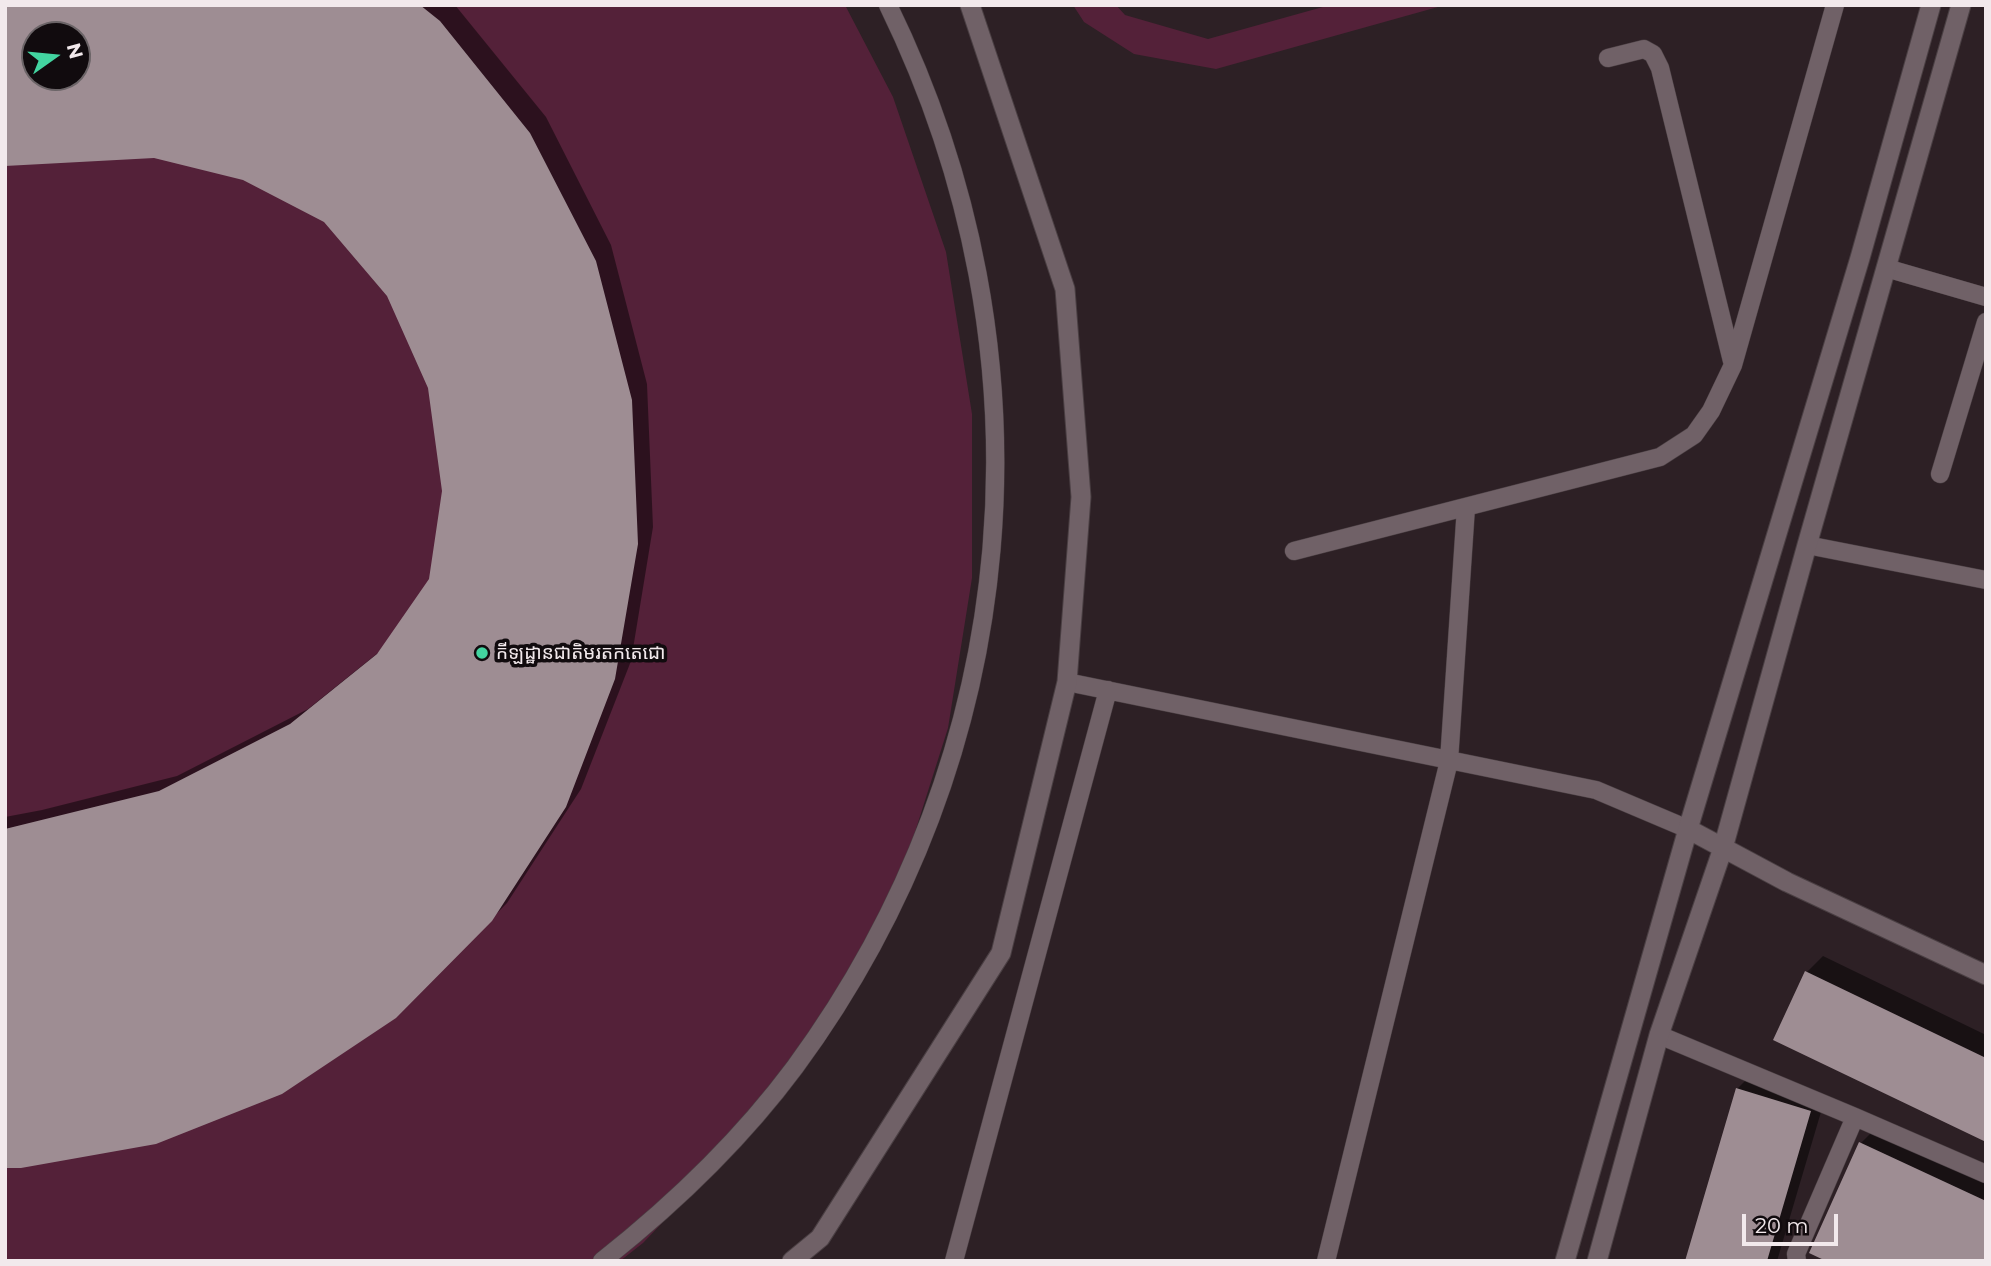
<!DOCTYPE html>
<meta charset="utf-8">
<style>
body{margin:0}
#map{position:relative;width:1991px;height:1266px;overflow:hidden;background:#2d2025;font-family:Montserrat,sans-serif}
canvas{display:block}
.frame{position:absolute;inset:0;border:7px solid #f2e9ec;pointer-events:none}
.north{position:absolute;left:21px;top:21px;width:70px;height:70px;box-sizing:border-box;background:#110b0e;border:2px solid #6b6467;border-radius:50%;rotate:75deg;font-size:19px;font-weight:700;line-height:28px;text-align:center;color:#f2e9ec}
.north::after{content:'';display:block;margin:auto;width:24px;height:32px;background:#43d4a0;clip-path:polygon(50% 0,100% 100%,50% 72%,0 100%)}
.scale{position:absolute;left:1742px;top:1214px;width:96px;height:32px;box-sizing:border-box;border:4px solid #f2e9ec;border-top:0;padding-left:9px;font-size:21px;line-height:24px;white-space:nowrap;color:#f2e9ec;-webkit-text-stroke:5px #110b0e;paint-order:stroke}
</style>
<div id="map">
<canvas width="1991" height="1266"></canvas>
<div class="frame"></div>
<div class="north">N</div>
<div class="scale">20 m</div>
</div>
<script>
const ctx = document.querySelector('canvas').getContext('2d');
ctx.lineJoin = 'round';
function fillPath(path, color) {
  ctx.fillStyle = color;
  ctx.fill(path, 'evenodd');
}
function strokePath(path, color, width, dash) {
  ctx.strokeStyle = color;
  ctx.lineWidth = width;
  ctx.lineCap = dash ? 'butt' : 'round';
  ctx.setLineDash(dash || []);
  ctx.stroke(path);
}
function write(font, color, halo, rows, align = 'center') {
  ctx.font = font + ' Montserrat,"Noto Sans Khmer",sans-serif';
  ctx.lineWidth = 7;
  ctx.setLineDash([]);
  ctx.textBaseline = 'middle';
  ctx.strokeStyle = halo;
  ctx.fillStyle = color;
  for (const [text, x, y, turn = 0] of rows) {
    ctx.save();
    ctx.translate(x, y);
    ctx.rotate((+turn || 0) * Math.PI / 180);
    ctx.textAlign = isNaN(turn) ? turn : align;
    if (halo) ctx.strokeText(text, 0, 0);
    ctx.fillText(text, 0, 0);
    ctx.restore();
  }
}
const green = new Path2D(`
 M5 5H845L893 97 946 252 972 414V578L948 728 902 873 835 1009 748 1133 643 1243 620 1261H5ZM35 35H77V77H35Z
 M1073 5H1116L1125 15 1208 39 1330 5H1445L1216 69 1134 54 1084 22Z`);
const shadow = new Path2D(`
 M5 5H455L546 117 611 245 647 384 653 527 631 661 581 789 507 903 412 1000 5 1166V817L42 810 177 776 308 709 384 648 431 580 444 491 429 388 389 295 325 221 244 178 155 156 5 164ZM35 35H77V77H35Z
 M1823 956 1986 1035V1140L1807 972Z
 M1753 1073 1826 1095 1777 1261H1687L1737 1089Z
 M1877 1127 1986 1178V1261L1861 1143Z`);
const building = new Path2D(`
 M5 5H420L440 21 530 133 596 261 632 400 638 544 615 679 566 807 492 921 396 1018 282 1094 156 1144 21 1168H5V829L159 791 290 724 377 654 429 579 442 491 428 388 387 296 324 222 243 180 154 158 5 166ZM35 35H77V77H35Z
 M1805 971 1986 1058V1142L1773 1040Z
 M1736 1088 1811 1111 1767 1261H1685Z
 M1859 1142 1986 1201V1261H1826L1809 1253Z`);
const service = new Path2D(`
 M1608 58 1644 49 1653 54 1660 68 1732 361
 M1886 268 1986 297
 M1940 474 1986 322
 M1807 545 1986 580
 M1294 551 1660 457 1694 435 1711 411 1733 365 1835 5
 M1067 682 1596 790 1688 829
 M1659 1035 1855 1117 1986 1174
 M602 1261C674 1204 740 1141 795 1067 1025 754 1058 353 888 5
 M954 1261 1108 690
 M1326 1261 1449 761 1466 507
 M1797 1261 1796 1254 1855 1117`);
const pedestrian = new Path2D(`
 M792 1261 820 1238 1001 953 1067 682 1081 497 1065 289 970 5`);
const minor = new Path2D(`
 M1688 829 1787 882 1986 975
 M1565 1261 1688 829 1860 258 1931 5
 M1597 1261 1659 1035 1723 848 1807 545 1961 5`);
const markers = [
 [482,653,7,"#43d4a0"]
];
const poiNames = [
 ["កីឡដ្ឋានជាតិមរតកតេជោ",496,653]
];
fillPath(green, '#542139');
fillPath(shadow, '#0007');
fillPath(building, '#9e8d93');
strokePath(service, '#4a3f43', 19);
strokePath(pedestrian, '#4a3f43', 21);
strokePath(minor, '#4a3f43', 21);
strokePath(service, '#706167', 18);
strokePath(pedestrian, '#706167', 19);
strokePath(minor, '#706167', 19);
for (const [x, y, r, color] of markers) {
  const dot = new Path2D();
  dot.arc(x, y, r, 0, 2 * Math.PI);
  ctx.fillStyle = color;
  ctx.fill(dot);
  strokePath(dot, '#110b0e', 2.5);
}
write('19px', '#f2e9ec', '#110b0e', poiNames, 'left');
</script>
